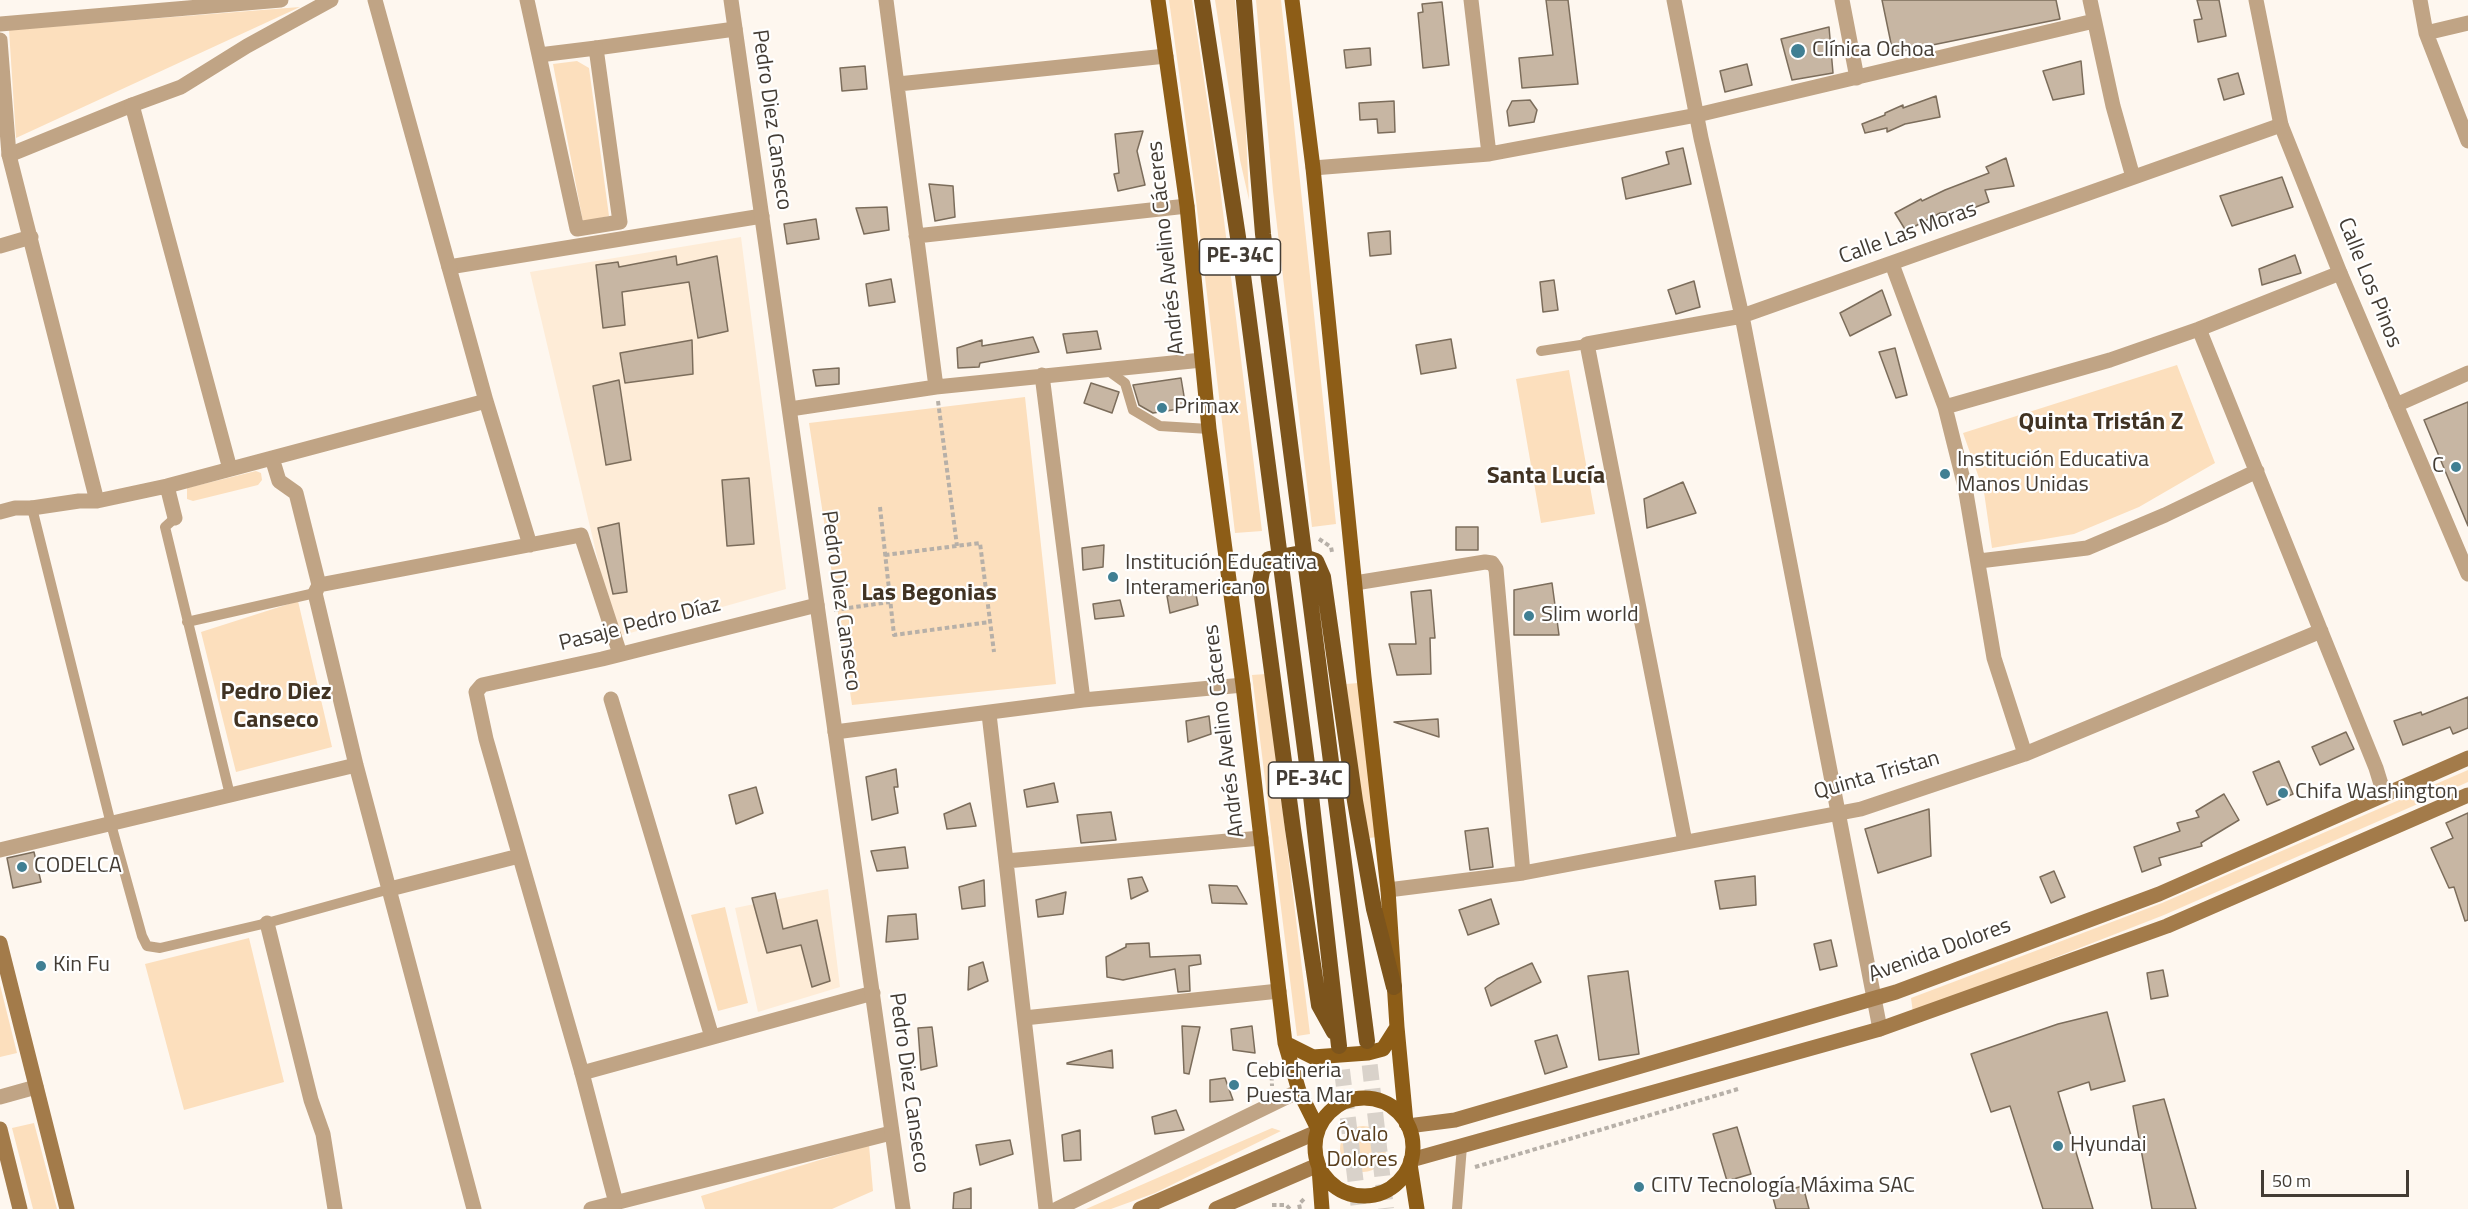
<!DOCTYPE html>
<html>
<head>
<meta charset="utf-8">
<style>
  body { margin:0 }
  #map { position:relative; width:2468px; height:1209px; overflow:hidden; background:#fef7ef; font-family:"Titillium Web",sans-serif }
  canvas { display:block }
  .scale { position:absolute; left:2261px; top:1170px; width:148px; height:27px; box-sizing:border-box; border:3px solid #433c34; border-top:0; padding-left:8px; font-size:18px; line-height:21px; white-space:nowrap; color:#433c34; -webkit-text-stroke:4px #fff; paint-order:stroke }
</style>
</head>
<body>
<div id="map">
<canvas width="2468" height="1209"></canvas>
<div class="scale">50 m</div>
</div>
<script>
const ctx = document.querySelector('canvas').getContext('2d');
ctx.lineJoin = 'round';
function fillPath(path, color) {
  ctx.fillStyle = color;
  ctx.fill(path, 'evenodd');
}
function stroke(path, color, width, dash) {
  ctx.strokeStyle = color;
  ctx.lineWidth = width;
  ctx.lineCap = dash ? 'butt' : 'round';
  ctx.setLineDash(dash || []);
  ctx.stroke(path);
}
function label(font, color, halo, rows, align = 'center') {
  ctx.font = font + ' "Titillium Web",sans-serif';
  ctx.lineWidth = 4.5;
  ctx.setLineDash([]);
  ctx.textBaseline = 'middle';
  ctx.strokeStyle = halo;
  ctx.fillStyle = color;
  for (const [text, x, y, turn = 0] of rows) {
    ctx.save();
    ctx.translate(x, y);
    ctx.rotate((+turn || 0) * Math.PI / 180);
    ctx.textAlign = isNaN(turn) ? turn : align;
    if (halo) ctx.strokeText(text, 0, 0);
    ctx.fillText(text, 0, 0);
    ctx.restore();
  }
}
const built = new Path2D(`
  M741 237 786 589 616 637 530 272Z
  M828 889 840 987 758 1012 735 908Z`);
const green = new Path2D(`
  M1169 0H1192L1219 179 1262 531 1235 533 1194 183Z
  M1215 0H1235L1245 109 1249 200 1240 160Z
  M1256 0H1281L1336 524 1312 527 1273 191Z
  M300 7 16 138 9 30Z
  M577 61 589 68 609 216 583 222 553 64Z
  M2177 365 2215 463 2139 507 2074 534 1992 548 1984 492 1963 433Z
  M1569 370 1595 514 1541 523 1516 379Z
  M1025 397 1056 684 852 705 809 423Z
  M256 471 261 473 262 480 258 485 193 501 187 499V488Z
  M298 601 332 747 236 772 201 632Z
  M1266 674 1310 1034 1297 1036 1252 675Z
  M1358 683 1378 837 1369 838 1358 778 1346 684Z
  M2468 770V782L2164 915 1913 1013 1911 998 2162 903Z
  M725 907 748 1003 718 1011 691 915Z
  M249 938 284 1082 184 1110 145 964Z
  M0 985 17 1053 0 1057Z
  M34 1123 57 1209H33L12 1128Z
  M1340 1149a23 23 0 1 1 46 0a23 23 0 1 1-46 0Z
  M1272 1128 1281 1131 1155 1193 1111 1209H1086Z
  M869 1145 873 1191 832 1209H705L701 1196Z`);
const building = new Path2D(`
  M1546 0H1568L1578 84 1522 88 1519 58 1553 55Z
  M1882 0H2056L2060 19 1893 53Z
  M2197 0H2219L2226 36 2198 42 2194 20 2202 19Z
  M1442 2 1449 65 1423 68 1418 13 1423 12 1422 4Z
  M1829 27 1833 73 1792 80 1781 39Z
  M1370 48 1371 65 1346 68 1344 50Z
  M2081 61 2084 94 2053 100 2043 71Z
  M1747 64 1752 85 1725 92 1720 71Z
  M865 66 867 89 842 91 840 68Z
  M2238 73 2244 94 2224 100 2218 79Z
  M1936 96 1940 117 1905 124 1887 132V128L1865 133 1862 124 1885 115V113L1903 105V108Z
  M1530 100 1537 110 1534 122 1509 126 1507 111 1512 101Z
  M1394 101 1395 132 1378 133 1377 119 1360 120 1359 103Z
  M1143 131 1137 151 1145 185 1118 191 1114 174 1119 173 1115 134Z
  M1683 148 1691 184 1626 199 1622 178 1669 164 1666 152Z
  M2006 158 2014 186 1985 190 1989 202 1968 210 1940 213 1906 231 1895 213 1921 199 1922 201 1945 190 1989 173 1986 167Z
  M2282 177 2293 207 2232 226 2220 196Z
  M929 184 953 186 955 217 935 221Z
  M887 207 889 230 864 234 856 208Z
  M816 219 819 239 787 244 784 224Z
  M1390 231 1391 254 1370 256 1368 233Z
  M2295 255 2301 273 2262 285 2259 269Z
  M676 256 677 265 717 256 728 331 698 338 689 282 622 292 625 325 603 328 596 265 618 262 619 267Z
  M891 279 895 302 869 306 866 284Z
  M1554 280 1558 310 1543 312 1540 282Z
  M1694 281 1700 307 1676 314 1668 290Z
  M1882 290 1891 315 1850 336 1840 313Z
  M1097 331 1101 349 1067 353 1063 334Z
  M1033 337 1039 352 980 363 979 367 958 368 957 348 982 340V346Z
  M1451 339 1456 368 1421 374 1416 345Z
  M692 340 693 374 625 383 620 353Z
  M1895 348 1907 395 1896 398 1879 352Z
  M839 368V384L816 386 813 370Z
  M1181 378 1186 408 1153 413 1139 405 1133 385Z
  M619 380 631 460 606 465 593 386Z
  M1091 383 1119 392 1112 413 1084 403Z
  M2468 402V526L2424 420Z
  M749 478 754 544 727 546 722 480Z
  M1683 482 1696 513 1647 528 1644 499Z
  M619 523 627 592 613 594 598 528Z
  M1456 527H1478V550H1456Z
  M1104 545 1103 567 1083 570 1082 548Z
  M1552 583 1559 635H1514V590Z
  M1195 589 1198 605 1170 613 1167 596Z
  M1431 590 1435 638H1430L1431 674 1397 675 1389 644H1416L1411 592Z
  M1120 600 1124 616 1095 619 1093 604Z
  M2468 697V728L2453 734 2450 727 2403 745 2394 721 2421 712 2422 715Z
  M1209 716 1211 734 1188 742 1186 721Z
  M1438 719 1439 737 1394 722Z
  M2346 732 2354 749 2320 765 2312 747Z
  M2279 761 2293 794 2267 805 2253 772Z
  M896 769 898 787H894L898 813 872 820 866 777Z
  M1054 783 1058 802 1027 807 1024 790Z
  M756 787 763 813 736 824 729 795Z
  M2224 794 2239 820 2201 843 2202 846 2159 858 2161 865 2142 872 2134 847 2180 831 2177 823 2199 817 2196 811Z
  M970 803 976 826 947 829 944 814Z
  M1929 809 1931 856 1878 873 1865 829Z
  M1111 812 1116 840 1081 843 1077 815Z
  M2468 813V920L2465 921 2454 887 2449 888 2431 848 2453 838 2446 823Z
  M1488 828 1493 867 1470 870 1465 831Z
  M905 847 908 868 877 871 871 851Z
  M34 852 41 882 13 888 7 858Z
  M2054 871 2065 897 2051 903 2040 877Z
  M1755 876 1756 905 1720 909 1715 881Z
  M1142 877 1148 891 1131 899 1128 879Z
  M984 880 985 906 962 909 959 887Z
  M1209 885 1237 886 1247 904 1212 903Z
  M1066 892 1063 914 1038 917 1036 900Z
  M775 893 783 929 817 920 830 981 812 987 801 945 767 953 752 898Z
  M1491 899 1499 924 1468 935 1459 910Z
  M916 914 918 939 886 942 888 916Z
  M1831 940 1837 966 1820 970 1814 944Z
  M1149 943 1150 957 1200 955 1201 964 1189 966 1190 991 1178 992 1175 969 1123 980 1107 977 1106 957 1126 947V944Z
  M983 962 988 981 968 990 969 967Z
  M1532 963 1541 982 1491 1006 1485 988 1497 979Z
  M2163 970 2168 996 2151 999 2147 973Z
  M1628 971 1639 1054 1599 1060 1588 976Z
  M2107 1012 2125 1081 2091 1090 2089 1082 2058 1092 2093 1209H2043L2010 1106 1991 1112 1971 1054 2058 1024Z
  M1182 1026 1200 1027 1189 1074 1184 1073Z
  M1252 1026 1255 1053 1233 1050 1231 1029Z
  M932 1027 937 1066 921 1070 918 1028Z
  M1557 1035 1567 1067 1545 1074 1535 1041Z
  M1112 1050 1113 1068 1067 1064V1063Z
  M1225 1078 1233 1100 1210 1102V1080Z
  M2164 1099 2196 1209H2152L2133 1106Z
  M1176 1110 1184 1130 1155 1134 1152 1117Z
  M1737 1127 1751 1174 1727 1181 1713 1134Z
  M1080 1130 1081 1160 1064 1161 1062 1135Z
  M1010 1140 1013 1154 980 1165 976 1145Z
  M1803 1186 1809 1209H1776L1772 1194Z
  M971 1188V1209H953L954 1193Z`);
const trunkTunnel = new Path2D(`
  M1367 1041 1386 1209
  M1339 1046 1359 1209`);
const path = new Path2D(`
  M938 401 957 546
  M880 507 894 635 990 622
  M1319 539 1331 547 1332 552
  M885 555 980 543 994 652
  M834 610 890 602
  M1271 1061 1272 1086
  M1475 1167 1738 1089
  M1272 1205H1286L1290 1209
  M1300 1209 1299 1204 1304 1199`);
const service = new Path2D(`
  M1541 351 1587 344
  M1107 370 1125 383 1133 410 1160 426 1209 429
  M32 508 111 824 142 936 147 946 160 948 267 923 390 889
  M175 518 165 527 230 795
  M187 622 315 593
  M1457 1209 1462 1146`);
const pedestrian = new Path2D(`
  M596 48 735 29
  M9 155 132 105
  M449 267 762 216
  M0 512 15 508H32
  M611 699 712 1037
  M582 1073 873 993`);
const minor = new Path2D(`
  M375 0 486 401 530 545
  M527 0 577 229 620 222 596 48 539 55
  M886 0 936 387
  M1471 0 1489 154
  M1674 0 1701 138 1742 316 1880 1029
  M1842 0 1857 78
  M2090 0 2113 106 2133 177
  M2420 0 2426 33 2468 141
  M0 24 281 0
  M2426 33 2468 23
  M0 40 9 155 97 501
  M898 84 1166 56
  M1313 168 1489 154 1697 115 2094 21
  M916 236 1187 206
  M0 246 31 237
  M1892 264 1945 407 1965 487 1994 658 2025 754
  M2199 329 2376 768 2384 794
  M1042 375 1083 700
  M2396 405 2468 373
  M1945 407 2110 360 2199 329 2340 273
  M790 409 936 387 1202 360
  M272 458 279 481 296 493 319 585 315 593 356 765 474 1209
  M230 469 132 105 181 87 247 46 331 0
  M167 486 175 518
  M32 508 79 501H97L167 486 486 401
  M1979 561 2087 548 2165 515 2257 471
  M1355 583 1485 562 1492 563 1496 569 1523 873
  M319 585 581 535 620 654
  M989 714 1046 1209
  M835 732 1083 700 1243 685
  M1685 842 1587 344 1742 316 2281 125
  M0 850 356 765
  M1006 861 1261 838
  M390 889 519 856
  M1388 890 1523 873 1861 809 2025 754 2321 631
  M267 923 311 1100 323 1134 335 1209
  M1024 1018 1279 991
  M0 1097 36 1087
  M616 1203 582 1073 486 739 476 692 482 685 602 659 817 605
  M591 1209 891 1133
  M1057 1209 1299 1091`);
const tertiary = new Path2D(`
  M731 0 903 1209
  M2256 0 2281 125 2340 273 2468 574`);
const secondary = new Path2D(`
  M0 943 67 1209
  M1408 1126 1455 1120 1896 992 2159 894 2468 758
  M0 1129 20 1209
  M1411 1160 1880 1029 2167 926 2468 795
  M1140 1209 1317 1132
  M1216 1209 1318 1165`);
const primary = new Path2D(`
  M1158 0 1187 206 1209 429 1243 685 1285 1043 1299 1091 1318 1129
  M1292 0 1313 168 1364 677 1388 890 1397 1027 1406 1123
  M1285 1043 1313 1057 1368 1053 1383 1049 1397 1027
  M1315 1147a49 49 0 1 1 98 0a49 49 0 1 1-98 0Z
  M1410 1164 1417 1209
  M1319 1168 1322 1209`);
const trunk = new Path2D(`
  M1202 0 1238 237 1310 787 1339 1046
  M1244 0 1263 234 1367 1041
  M1334 1032 1319 1005 1293 829 1260 582 1262 571 1269 559 1296 554 1316 561 1323 577 1355 801 1374 909 1394 987`);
const markers = [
  [1798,51,8,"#407f93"],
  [1162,408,6,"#407f93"],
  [2456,467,6,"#407f93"],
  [1945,474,6,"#407f93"],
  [1113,577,6,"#407f93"],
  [1529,616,6,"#407f93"],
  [2283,793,6,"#407f93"],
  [22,867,6,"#407f93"],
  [41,966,6,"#407f93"],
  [1234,1085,6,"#407f93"],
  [2058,1146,6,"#407f93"],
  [1639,1187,6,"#407f93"]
];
const shields = [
  [1240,257,81],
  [1309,780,81]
];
const shieldNames = [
  ["PE-34C",1240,257],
  ["PE-34C",1309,780]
];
const poiNames = [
  ["Clínica Ochoa",1812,51],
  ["Primax",1174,408],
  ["Institución Educativa",1957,461],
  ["Manos Unidas",1957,486],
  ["C",2444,467,"right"],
  ["Institución Educativa",1125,564],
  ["Interamericano",1125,589],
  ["Slim world",1541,616],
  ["Chifa Washington",2295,793],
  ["CODELCA",34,867],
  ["Kin Fu",53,966],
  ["Cebicheria",1246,1072],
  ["Puesta Mar",1246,1097],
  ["Hyundai",2070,1146],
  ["CITV Tecnología Máxima SAC",1651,1187]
];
const streetNames = [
  ["Pedro Diez Canseco",771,120,82],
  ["Calle Las Moras",1908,234,-20],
  ["Andrés Avelino Cáceres",1167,248,-96],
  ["Calle Los Pinos",2369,283,68],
  ["Pedro Diez Canseco",840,601,82],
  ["Pasaje Pedro Díaz",640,625,-14],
  ["Andrés Avelino Cáceres",1225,731,-97],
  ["Quinta Tristan",1877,776,-16],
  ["Avenida Dolores",1940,951,-20],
  ["Pedro Diez Canseco",908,1083,82]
];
const parkNames = [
  ["Óvalo",1362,1136],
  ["Dolores",1362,1161]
];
const neighbourhoodNames = [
  ["Quinta Tristán Z",2101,423],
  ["Santa Lucía",1546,477],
  ["Las Begonias",929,594],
  ["Pedro Diez",276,693],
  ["Canseco",276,721]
];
fillPath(built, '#feecd7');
fillPath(green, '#fcdfbd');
fillPath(building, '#c7b6a3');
stroke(building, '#7c6d5b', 1.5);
stroke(trunkTunnel, '#d9d2ca', 16, [16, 8]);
stroke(path, '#b7b0a8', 4, [4.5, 3]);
stroke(service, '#c0a485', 10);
stroke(pedestrian, '#c0a485', 15);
stroke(minor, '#c0a485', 15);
stroke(tertiary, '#c0a485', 15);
stroke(secondary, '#a37b4a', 15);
stroke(primary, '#8d5d17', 15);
stroke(trunk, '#7c541c', 16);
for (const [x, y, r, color] of markers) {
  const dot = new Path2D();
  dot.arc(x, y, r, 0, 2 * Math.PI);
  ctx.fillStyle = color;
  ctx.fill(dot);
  stroke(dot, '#fff', 2);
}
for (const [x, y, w] of shields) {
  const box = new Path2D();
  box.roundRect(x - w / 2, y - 18, w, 36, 4.5);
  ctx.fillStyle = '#fff';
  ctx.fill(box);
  stroke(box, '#433c34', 1.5);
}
label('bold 21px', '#433c34', null, shieldNames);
label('22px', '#433c34', '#fff', poiNames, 'left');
label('22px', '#433c34', '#fff', streetNames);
label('22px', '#5a3f1e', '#fff', parkNames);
label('bold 24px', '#413323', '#fff', neighbourhoodNames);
</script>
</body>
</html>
